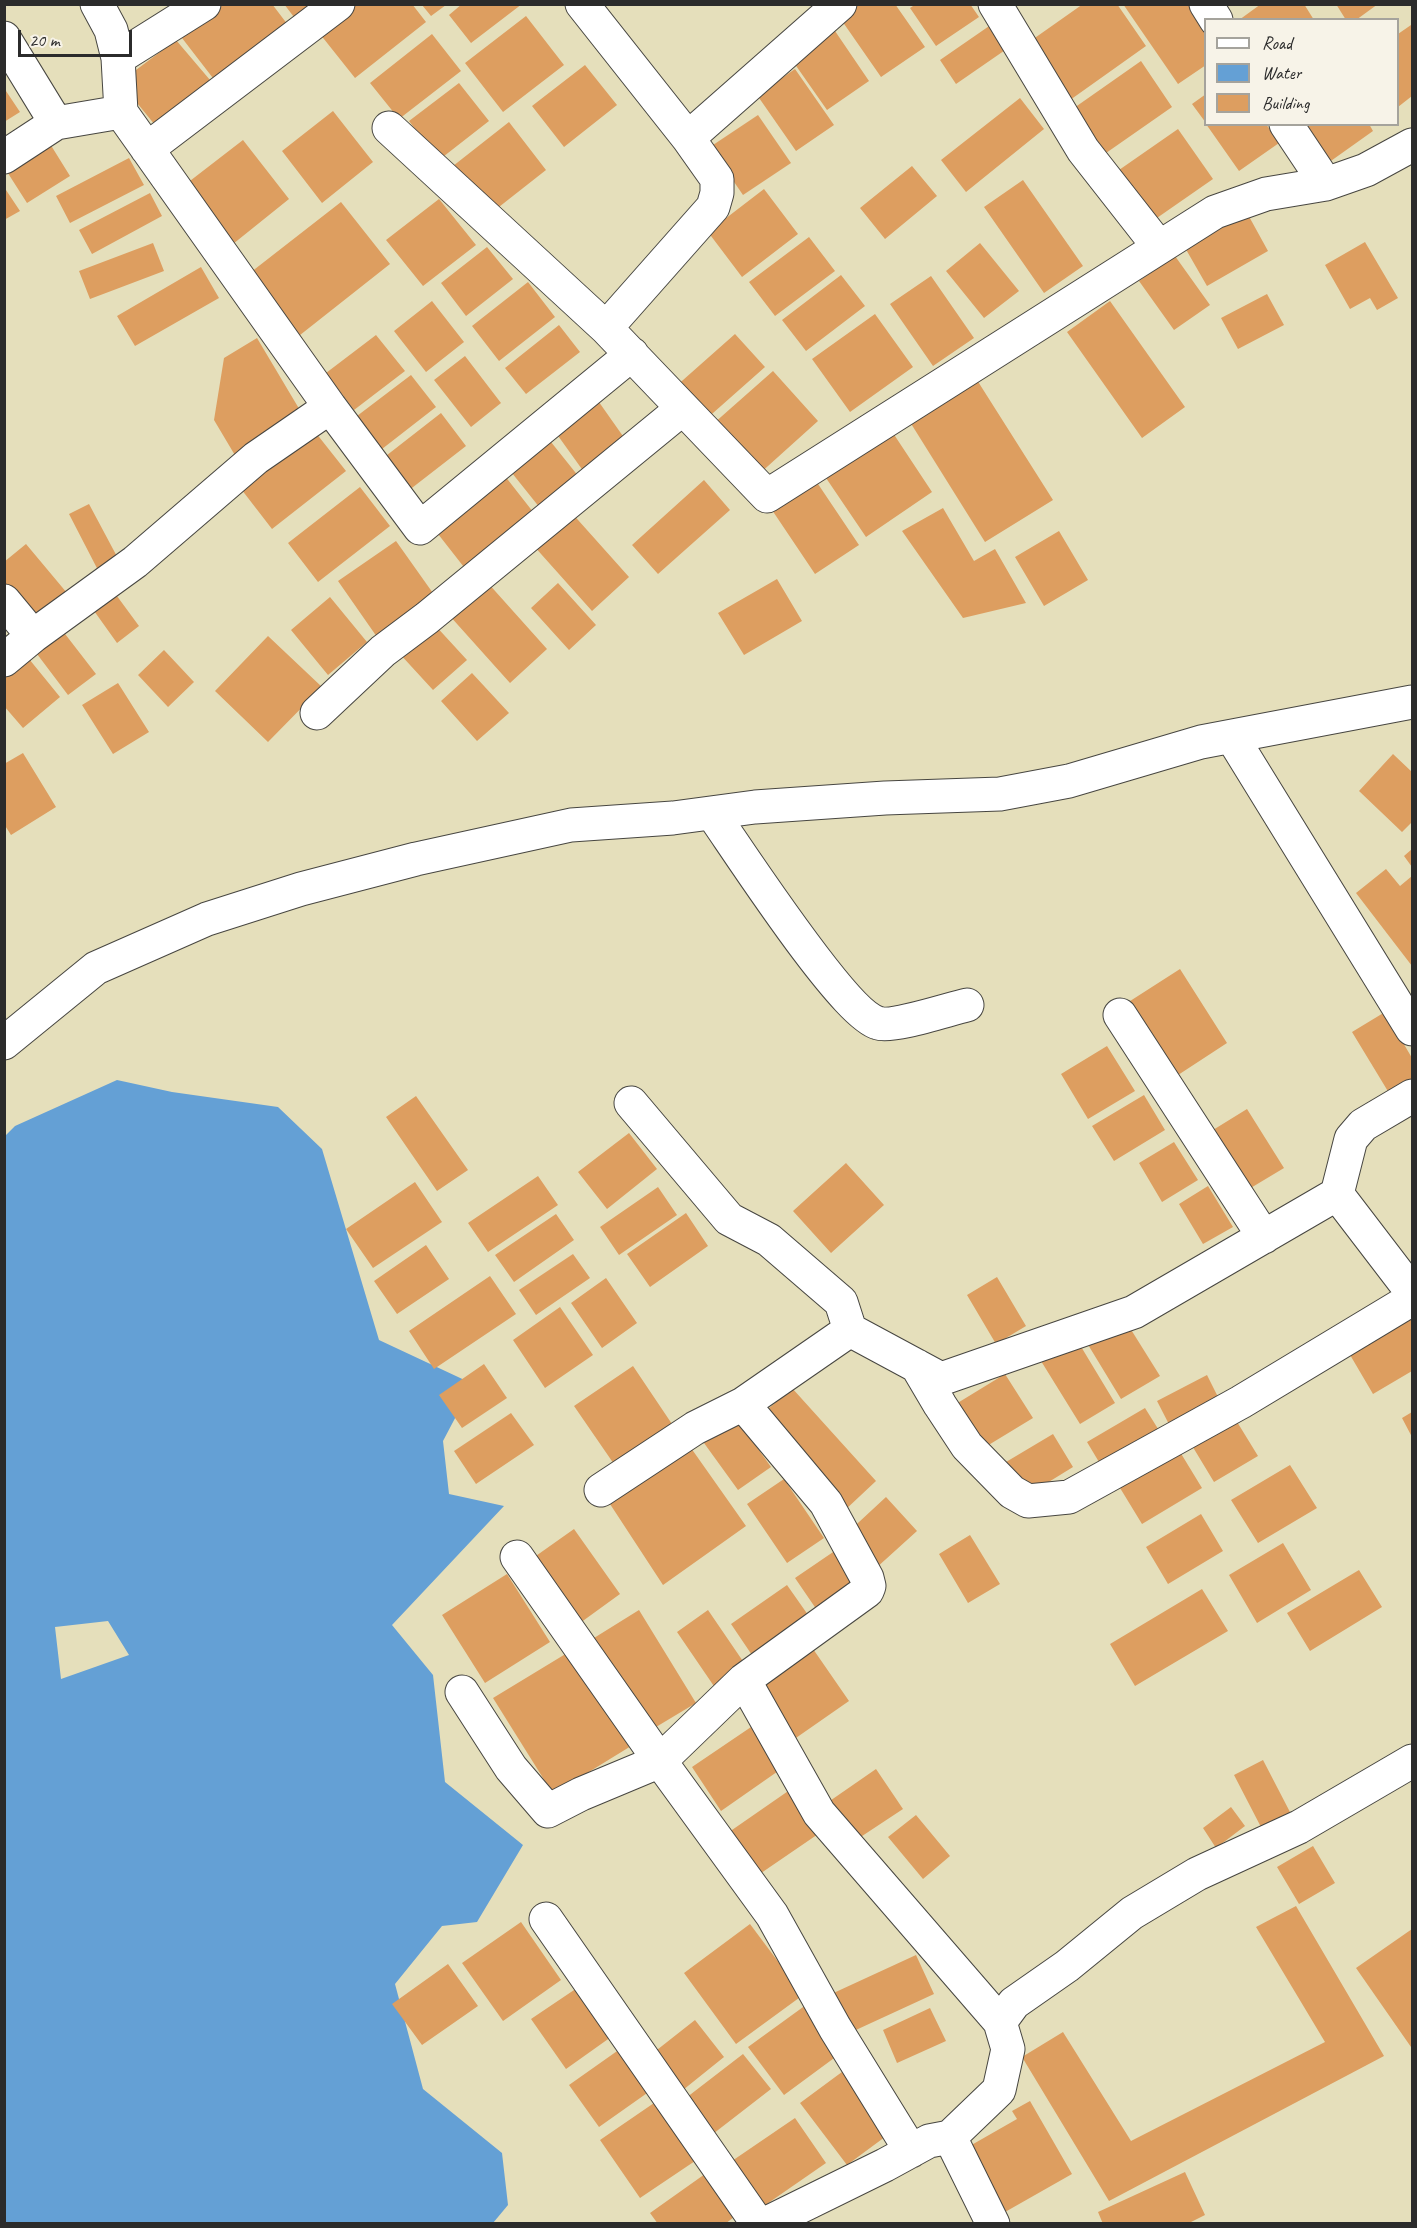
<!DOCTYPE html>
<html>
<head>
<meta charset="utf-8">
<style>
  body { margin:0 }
  #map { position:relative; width:1417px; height:2228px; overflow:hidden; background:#e5dfbb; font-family:Caveat,sans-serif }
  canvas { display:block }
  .frame { position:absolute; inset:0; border:6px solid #2b2b2b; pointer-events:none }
  .legend { position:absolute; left:1204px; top:18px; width:195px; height:108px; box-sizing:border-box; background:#f7f3e8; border:2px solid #a5a39c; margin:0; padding:8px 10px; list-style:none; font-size:18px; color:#2b2b2b }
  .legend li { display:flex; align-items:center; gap:12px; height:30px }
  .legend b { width:30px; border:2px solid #a5a39c }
  .scale { position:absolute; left:18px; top:30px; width:114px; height:27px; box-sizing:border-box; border:3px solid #2b2b2b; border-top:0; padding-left:8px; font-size:18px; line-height:21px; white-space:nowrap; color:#2b2b2b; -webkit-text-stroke:4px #f7f3e8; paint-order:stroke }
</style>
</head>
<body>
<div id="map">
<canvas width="1417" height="2228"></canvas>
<div class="frame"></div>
<ul class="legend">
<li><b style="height:8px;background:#fff"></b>Road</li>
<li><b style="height:16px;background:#64a0d5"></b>Water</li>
<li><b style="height:16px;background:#dd9e60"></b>Building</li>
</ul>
<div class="scale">20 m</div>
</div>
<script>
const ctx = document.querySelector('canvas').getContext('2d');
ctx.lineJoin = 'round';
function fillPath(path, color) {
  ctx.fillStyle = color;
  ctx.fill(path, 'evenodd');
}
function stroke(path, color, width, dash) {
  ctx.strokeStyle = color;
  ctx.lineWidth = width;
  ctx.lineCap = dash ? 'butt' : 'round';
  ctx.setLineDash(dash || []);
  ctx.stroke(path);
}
const water = new Path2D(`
  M117 1080 172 1092 278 1107 322 1149 379 1340 473 1384 443 1441 449 1494 504 1506 392 1625 433 1675 445 1782 523 1845 477 1922 442 1926 395 1984 423 2089 502 2153 508 2205 493 2223H5L4 1137 15 1126ZM108 1621 129 1655 61 1679 55 1627Z`);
const building = new Path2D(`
  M224 4H272L288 25 216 82 182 38Z
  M284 4H318L297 21Z
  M348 4H412L426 22 355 78 316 29Z
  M462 4H522L471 43 449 15Z
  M860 4H895L925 47 881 77 840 18Z
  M916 4H970L979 17 936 46 910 8Z
  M1083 4H1117L1146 46 1063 105 1022 47Z
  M1123 4H1189L1206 28V65L1178 84Z
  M1261 4H1304L1314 20H1239Z
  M1336 4H1378L1356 20H1346Z
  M422 5H446L431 16Z
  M526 16 564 65 503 112 465 63Z
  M995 22 1011 46 956 84 940 60Z
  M1411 25 1412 27V96L1398 107V34Z
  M835 31 869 81 827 110 792 60Z
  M432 34 461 71 399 119 370 83Z
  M176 40 210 80 155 125 120 82Z
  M1141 61 1172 107 1096 160 1064 115Z
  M585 65 617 105 564 147 532 106Z
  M795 69 834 125 796 151 757 95Z
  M459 83 489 121 439 160 409 121Z
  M4 88 20 112 4 122Z
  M1206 94V123L1192 104Z
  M1020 98 1044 129 966 192 941 160Z
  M333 111 373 162 322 203 282 151Z
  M758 115 791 163 743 195 710 147Z
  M509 122 546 170 490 214 453 166Z
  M1206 124H1266L1279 143 1239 171Z
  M1302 124H1369L1373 131 1328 163Z
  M1178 129 1213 179 1154 220 1119 170Z
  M47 139 70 176 27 203 4 167Z
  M243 140 289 199 233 244 186 184Z
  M129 158 144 185 70 223 56 196Z
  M912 166 937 196 885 239 860 208Z
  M1023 180 1083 266 1044 293 984 207Z
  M4 187 20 211 4 220Z
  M764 189 798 234 742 277 708 232Z
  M150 193 162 216 92 254 79 230Z
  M439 199 476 245 423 286 386 240Z
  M341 202 390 264 295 339 246 276Z
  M1246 211 1268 251 1207 286 1184 246Z
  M809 237 835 271 775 316 749 282Z
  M1365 242 1398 298 1377 310 1370 298 1350 309 1325 265Z
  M153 243 164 271 90 299 79 271Z
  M980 243 1019 291 984 318 946 271Z
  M487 247 513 279 466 316 441 283Z
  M1175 256 1210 305 1174 330 1139 281Z
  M201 267 219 298 135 346 117 316Z
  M841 275 865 306 806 351 782 320Z
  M931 276 974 338 933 366 890 304Z
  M528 282 555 317 499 361 472 326Z
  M1267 294 1284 325 1238 349 1221 318Z
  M432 301 464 342 426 372 394 331Z
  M1110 301 1185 407 1142 438 1067 332Z
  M875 314 913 367 850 412 812 359Z
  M559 325 580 352 526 394 505 368Z
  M735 334 765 367 704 421 674 388Z
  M376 335 405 371 354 410 326 373Z
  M257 338 304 417 236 457 214 420 224 358Z
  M465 356 501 403 471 427 434 380Z
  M773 371 818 421 758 475 713 424Z
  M411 375 436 407 382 449 357 416Z
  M977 380 1053 500 985 542 910 422Z
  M594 395 632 449 589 479 551 426Z
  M441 413 466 446 408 491 382 459Z
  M312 428 346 471 272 529 238 485Z
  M891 430 932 492 866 537 824 475Z
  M543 432 583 482 544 513 504 463Z
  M501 471 537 517 467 571 431 525Z
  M814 478 859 545 815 574 770 507Z
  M704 480 730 510 658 574 632 545Z
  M360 487 390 526 318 582 288 543Z
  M89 504 121 564 100 574 69 514Z
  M943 508 974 561 995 549 1026 603 963 618 902 531Z
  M570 511 629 577 592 611 533 545Z
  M1059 531 1088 580 1044 606 1015 557Z
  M396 541 435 596 377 637 338 581Z
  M26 544 67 593 30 624 4 593V562Z
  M777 579 802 621 744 655 718 613Z
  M487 582 547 649 510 683 449 615Z
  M558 583 596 625 569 650 531 608Z
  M114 592 139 626 117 643 92 608Z
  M330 597 367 642 328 675 291 630Z
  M433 623 467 660 433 690 399 653Z
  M62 630 96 674 68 695 34 650Z
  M268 636 322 687 268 742 215 691Z
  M164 650 194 682 168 707 138 675Z
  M25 654 60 697 23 728 4 706V671Z
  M472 673 509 713 477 741 441 701Z
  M118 683 149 732 113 754 82 705Z
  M23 753 56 807 11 835 4 824V764Z
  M1393 754 1412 772V822L1402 832 1359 791Z
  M1412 849V867L1404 856Z
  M1386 869 1400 886 1412 876V966L1356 893Z
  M1180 969 1227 1043 1175 1077 1127 1003Z
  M1385 1012 1412 1058V1079L1389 1093 1352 1032Z
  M1107 1046 1135 1091 1088 1119 1061 1074Z
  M1144 1095 1165 1130 1114 1161 1092 1126Z
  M416 1096 468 1170 437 1191 386 1117Z
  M1247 1109 1284 1168 1249 1189 1213 1130Z
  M629 1133 657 1169 607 1209 578 1172Z
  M1174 1142 1198 1180 1162 1202 1139 1163Z
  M846 1163 884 1205 831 1253 793 1211Z
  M538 1176 558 1205 488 1252 468 1223Z
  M415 1182 442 1222 373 1268 346 1229Z
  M1208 1186 1233 1227 1203 1244 1179 1204Z
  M658 1187 677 1215 619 1255 600 1227Z
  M686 1213 708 1246 650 1287 627 1254Z
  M556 1214 574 1240 514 1282 495 1255Z
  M426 1245 449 1279 397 1314 374 1281Z
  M573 1254 590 1278 536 1315 519 1290Z
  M490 1276 516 1314 434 1369 409 1331Z
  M997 1277 1026 1326 996 1344 967 1295Z
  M606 1278 637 1323 602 1348 571 1303Z
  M560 1307 593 1355 545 1388 513 1340Z
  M1412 1309V1371L1373 1394 1346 1348Z
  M1125 1320 1160 1376 1121 1399 1087 1343Z
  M1077 1340 1115 1403 1080 1424 1041 1361Z
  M484 1364 507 1398 462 1428 439 1395Z
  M633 1366 674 1427 616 1467 574 1406Z
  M1005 1374 1033 1418 977 1452 951 1407Z
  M1207 1375 1223 1407 1173 1432 1157 1401Z
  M792 1388 876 1481 844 1511 759 1417Z
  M1145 1408 1160 1432 1102 1467 1087 1442Z
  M1231 1412 1258 1456 1214 1482 1188 1439Z
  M1412 1412V1437L1402 1418Z
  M511 1413 534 1445 476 1484 454 1451Z
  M737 1419 771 1467 738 1490 704 1443Z
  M1053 1434 1073 1467 1026 1496 1006 1462Z
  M1177 1447 1202 1488 1142 1524 1117 1483Z
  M691 1448 746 1526 663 1585 610 1504Z
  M1290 1465 1317 1508 1258 1543 1231 1500Z
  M784 1479 824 1538 787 1563 747 1504Z
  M886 1497 917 1531 875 1569 845 1535Z
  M1201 1514 1223 1551 1168 1584 1146 1547Z
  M574 1529 620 1594 580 1623 533 1558Z
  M970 1535 1000 1584 968 1603 939 1554Z
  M1283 1543 1311 1590 1257 1623 1229 1575Z
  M839 1548 865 1586 821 1616 795 1578Z
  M1359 1570 1382 1607 1310 1651 1287 1613Z
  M507 1574 550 1642 485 1683 442 1615Z
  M787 1585 813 1622 756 1661 731 1624Z
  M1202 1589 1228 1631 1135 1686 1110 1644Z
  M639 1610 696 1703 651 1730 594 1638Z
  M708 1610 751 1673 720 1695 677 1632Z
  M811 1646 849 1701 793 1740 755 1684Z
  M577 1647 636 1743 553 1794 493 1698Z
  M754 1725 784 1767 721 1811 692 1767Z
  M1263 1760 1291 1814 1262 1829 1234 1775Z
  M876 1769 903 1809 850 1844 824 1805Z
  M794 1787 824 1830 748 1882 719 1839Z
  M1231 1807 1245 1826 1216 1848 1203 1828Z
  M916 1815 950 1856 923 1879 888 1837Z
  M1313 1846 1335 1883 1299 1904 1277 1867Z
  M1296 1906 1384 2056 1109 2201 1022 2057 1063 2032 1131 2141 1325 2042 1256 1927Z
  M521 1922 561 1980 503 2021 462 1963Z
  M750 1924 803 1995 736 2044 684 1973Z
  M1412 1929V2046L1411 2047 1356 1968Z
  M916 1955 934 1994 845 2035 827 1996Z
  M448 1964 478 2006 422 2045 392 2004Z
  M577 1988 611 2037 566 2069 531 2019Z
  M810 2002 845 2050 784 2095 748 2047Z
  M930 2008 946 2041 897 2063 883 2030Z
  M695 2020 724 2057 678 2094 648 2057Z
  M620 2049 650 2091 599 2127 569 2085Z
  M743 2054 771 2089 709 2137 682 2101Z
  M846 2069 893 2131 847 2165 800 2103Z
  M1030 2101 1072 2174 998 2216 961 2151 1017 2119 1012 2111Z
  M654 2103 695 2161 640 2198 600 2140Z
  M795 2118 826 2163 761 2208 729 2163Z
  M1185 2172 1205 2215 1187 2224H1103L1098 2212Z
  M705 2174 734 2217 725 2224H658L650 2213Z`);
const street = new Path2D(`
  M97 4 111 30 118 58 121 112
  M582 4 688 138 717 179V193L713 207 606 328
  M995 4 1083 150 1159 247
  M1206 4 1216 20
  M4 38 56 123
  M118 58 204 4
  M1286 124 1326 184
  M389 128 606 328 767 496 1215 212 1266 194 1326 184 1366 170 1412 145
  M688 138 840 4
  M147 149 338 4
  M4 157 56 123 121 112 330 407 420 528 632 354
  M4 601 33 636
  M4 660 33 636 135 562 256 458 330 407
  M317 713 383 651 427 618 682 409
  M1232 737 1412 1029
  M712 813C738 850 843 1013 878 1023 893 1028 949 1009 967 1005
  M1120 1015 1264 1237
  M4 1043 96 968 207 919 301 889 416 859 571 825 673 818 755 807 885 798 1000 794 1069 781 1201 742 1412 702
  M631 1103 729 1219 769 1240 841 1302 850 1330 941 1379 1134 1312 1337 1194 1412 1292
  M1337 1194 1351 1139 1363 1125 1412 1096
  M917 1366 940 1405 967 1446 1012 1492 1028 1501 1069 1497 1241 1402 1412 1299
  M601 1490 695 1428 743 1404 850 1330
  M517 1557 660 1761 772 1915 835 2028 911 2151
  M744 1680 819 1813 1000 2022
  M462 1692 511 1768 548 1811 581 1794 660 1761 744 1680 867 1591 869 1586 867 1578 826 1503 743 1404
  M546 1919 758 2224
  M950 2137 993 2224
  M765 2224 885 2165 929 2141 950 2137 999 2090 1008 2049 1000 2022 1014 2003 1067 1966 1132 1913 1197 1874 1299 1827 1412 1761`);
fillPath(water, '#64a0d5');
fillPath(building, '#dd9e60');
stroke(street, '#474641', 35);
stroke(street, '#fff', 33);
</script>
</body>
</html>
